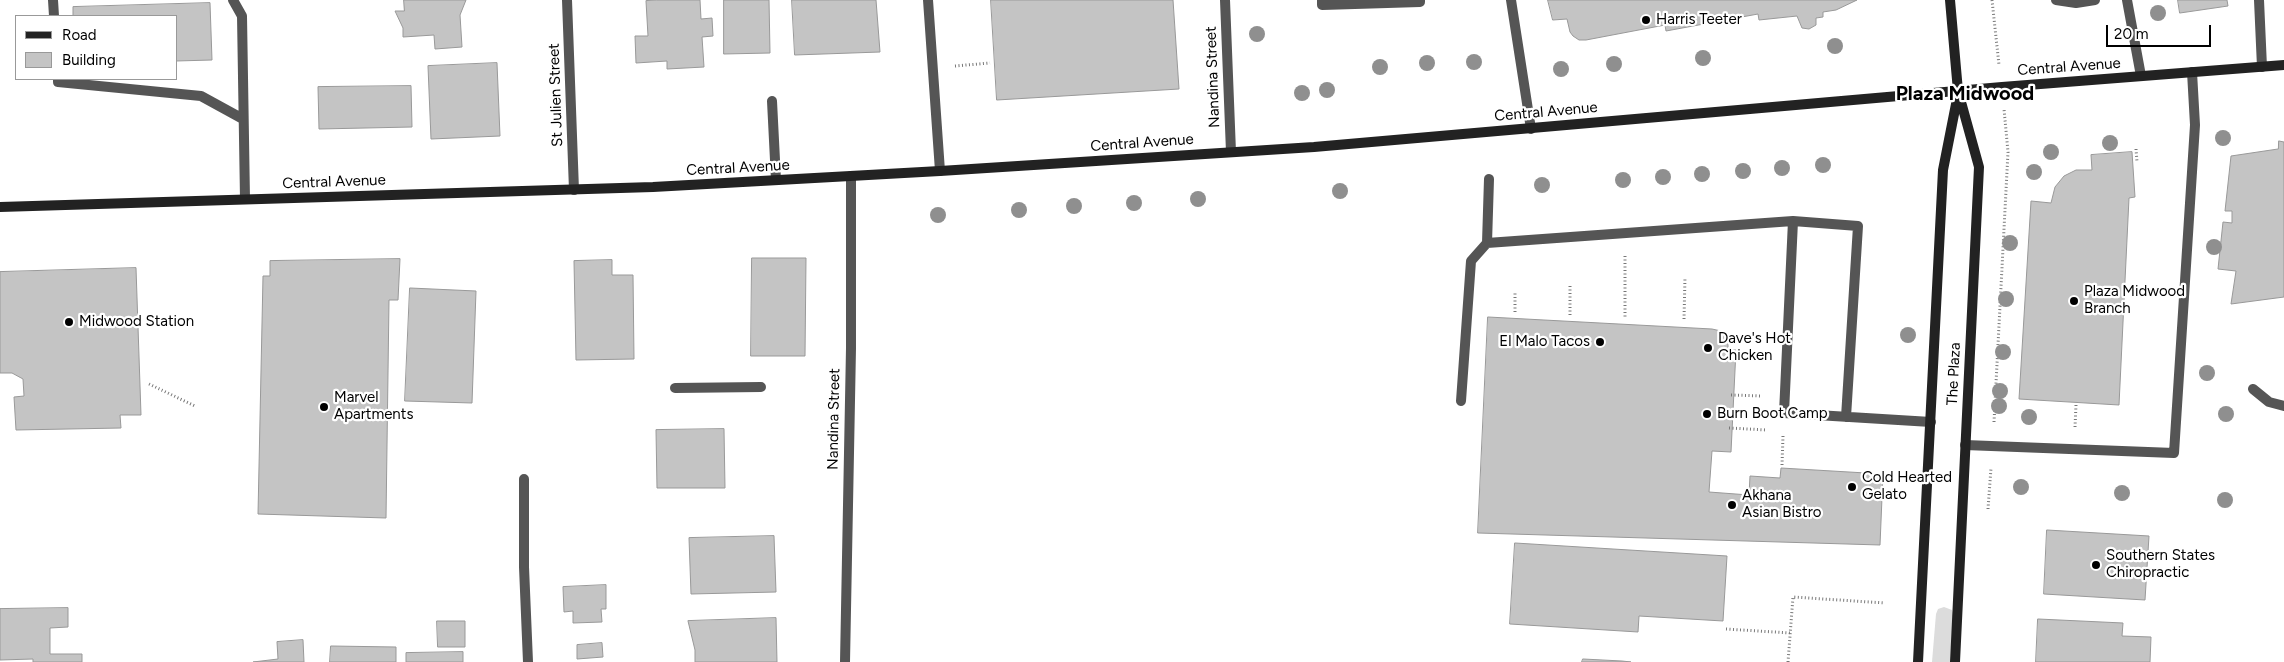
<!DOCTYPE html>
<html>
<head>
<meta charset="utf-8">
<style>
  body { margin:0 }
  #map { position:relative; width:2284px; height:662px; overflow:hidden; background:#fff; font-family:Figtree,sans-serif }
  canvas { display:block }
  .legend { position:absolute; left:15px; top:15px; width:162px; height:65px; box-sizing:border-box; background:#fff; border:1px solid #999; margin:0; padding:6px 9px; list-style:none; font-size:15px; color:#000 }
  .legend li { display:flex; align-items:center; gap:10px; height:25px }
  .legend b { width:25px; border:1px solid #999 }
  .scale { position:absolute; left:2106px; top:25px; width:105px; height:22px; box-sizing:border-box; border:2px solid #000; border-top:0; padding-left:6px; font-size:15px; line-height:18px; white-space:nowrap; color:#000; -webkit-text-stroke:4px #fff; paint-order:stroke }
</style>
</head>
<body>
<div id="map">
<canvas width="2284" height="662"></canvas>
<ul class="legend">
<li><b style="height:6px;background:#222"></b>Road</li>
<li><b style="height:14px;background:#c4c4c4"></b>Building</li>
</ul>
<div class="scale">20 m</div>
</div>
<script>
const ctx = document.querySelector('canvas').getContext('2d');
ctx.lineJoin = 'round';
function fillPath(path, color) {
  ctx.fillStyle = color;
  ctx.fill(path, 'evenodd');
}
function stroke(path, color, width, dash) {
  ctx.strokeStyle = color;
  ctx.lineWidth = width;
  ctx.lineCap = dash ? 'butt' : 'round';
  ctx.setLineDash(dash || []);
  ctx.stroke(path);
}
function label(font, color, halo, rows, align = 'center') {
  ctx.font = font + ' Figtree,sans-serif';
  ctx.lineWidth = 4.5;
  ctx.setLineDash([]);
  ctx.textBaseline = 'middle';
  ctx.strokeStyle = halo;
  ctx.fillStyle = color;
  for (const [text, x, y, turn = 0] of rows) {
    ctx.save();
    ctx.translate(x, y);
    ctx.rotate((+turn || 0) * Math.PI / 180);
    ctx.textAlign = isNaN(turn) ? turn : align;
    if (halo) ctx.strokeText(text, 0, 0);
    ctx.fillText(text, 0, 0);
    ctx.restore();
  }
}
const green = new Path2D(`
  M1944 607 1952 610 1953 615 1950 662H1932L1936 614 1938 609Z`);
const building = new Path2D(`
  M404 0H466L460 15 462 47 435 49 434 35 403 37V28L395 11H404Z
  M657 0H700L701 19 712 18 713 36 702 37 704 67 667 69V61L636 63 635 36H648L646 1Z
  M724 0H769L770 53 724 54Z
  M792 0H876L880 52 795 55Z
  M991 0H1173L1179 89 997 100Z
  M1548 0H1857L1836 10 1823 12V17L1816 18V25L1809 29 1802 28 1797 16 1759 20 1758 14 1666 31 1665 25 1586 40H1579L1573 36 1570 32 1567 19 1553 20Z
  M2178 0H2227L2228 6 2180 13Z
  M210 3 212 60 176 61V16H73V7Z
  M497 63 500 136 431 139 428 66Z
  M411 86 412 127 319 129 318 87Z
  M2279 141 2284 142V297L2231 304 2236 271 2218 269 2223 222 2232 223V211H2225L2231 156 2278 149Z
  M2132 152 2135 197 2129 198 2119 405 2019 399 2031 201 2051 203 2055 187 2064 176 2076 170H2092L2091 155Z
  M752 258H806L805 356H751Z
  M400 259 398 300H389L386 518 258 514 263 276H270V261Z
  M612 260V275H633L634 359 576 360 574 261Z
  M136 268 141 415H120L121 428 16 430 14 397 24 396 23 379 12 373H0V272Z
  M410 288 476 291 472 403 405 401Z
  M1488 317 1712 329 1721 331 1725 335 1728 342V350H1736L1731 452 1712 451 1709 492 1749 495 1750 476 1780 478 1781 468 1883 474 1880 545 1478 533Z
  M724 429 725 488H657L656 430Z
  M2047 530 2149 536 2145 600 2044 594Z
  M774 536 776 592 691 594 689 538Z
  M1515 543 1727 556 1723 621 1639 616 1638 632 1510 624Z
  M606 585V609H601L602 622 573 623V611L564 612 563 587Z
  M68 608V627L50 628V654H82V662H33V659L0 660V609Z
  M776 618 777 662H695V650L688 621Z
  M2038 619 2123 623 2122 636 2151 637 2150 662H2036Z
  M437 621H465V647H438Z
  M303 640 304 662H253L278 659 277 642Z
  M602 643 603 657 577 659V645Z
  M331 646 396 647V662H330Z
  M463 652V662H406V653Z
  M1583 659 1622 661 1631 662H1582Z`);
const path = new Path2D(`
  M1992 0 1999 65
  M955 66 990 63
  M2136 149 2137 162
  M1625 256V318
  M1515 312V291
  M1570 315V286
  M1684 319 1685 277
  M149 384 195 406
  M1731 395 1762 396
  M1994 422 2008 152 2004 109
  M2075 427 2076 405
  M1729 428 1767 430
  M1782 465 1783 436
  M1988 509 1991 468
  M1726 629 1790 633
  M1788 662 1793 597 1885 603`);
const lane = new Path2D(`
  M53 0 54 16
  M233 0 242 16 245 199
  M928 0 940 171
  M1322 0V5L1420 2V0
  M1511 0 1531 129
  M2056 0 2076 3 2095 0
  M2127 0 2141 76
  M2259 0 2262 67
  M58 79V82L201 96 243 119
  M772 101 776 180
  M1489 179 1487 243 1793 221 1784 413 1931 422
  M1793 221 1858 226 1846 417
  M675 388 761 387
  M2253 389 2269 402 2284 406
  M1461 401 1471 261 1487 243
  M1965 445 2174 453 2195 125 2192 72
  M524 479V567L528 662`);
const street = new Path2D(`
  M567 0 574 190
  M1225 0 1231 152
  M845 662 851 348V176`);
const secondary = new Path2D(`
  M1950 0 1958 91 1979 167 1955 662
  M0 207 653 187 940 171 1314 147 2002 87 2284 65
  M1918 662 1943 170 1958 94`);
const trees = [
  [2158,13],
  [1257,34],
  [1835,46],
  [1703,58],
  [1474,62],
  [1427,63],
  [1614,64],
  [1380,67],
  [1561,69],
  [1327,90],
  [1302,93],
  [2223,138],
  [2110,143],
  [2051,152],
  [1823,165],
  [1782,168],
  [1743,171],
  [2034,172],
  [1702,174],
  [1663,177],
  [1623,180],
  [1542,185],
  [1340,191],
  [1198,199],
  [1134,203],
  [1074,206],
  [1019,210],
  [938,215],
  [2010,243],
  [2214,247],
  [2006,299],
  [1908,335],
  [2003,352],
  [2207,373],
  [2000,391],
  [1999,406],
  [2226,414],
  [2029,417],
  [2021,487],
  [2122,493],
  [2225,500]
];
const markers = [
  [1646,20,5,"#000"],
  [2074,301,5,"#000"],
  [69,322,5,"#000"],
  [1600,342,5,"#000"],
  [1708,348,5,"#000"],
  [324,407,5,"#000"],
  [1707,414,5,"#000"],
  [1852,487,5,"#000"],
  [1732,505,5,"#000"],
  [2096,565,5,"#000"]
];
const poiNames = [
  ["Harris Teeter",1656,20],
  ["Plaza Midwood",2084,292],
  ["Branch",2084,309],
  ["Midwood Station",79,322],
  ["Dave's Hot",1718,339],
  ["Chicken",1718,356],
  ["El Malo Tacos",1590,342,"right"],
  ["Marvel",334,398],
  ["Apartments",334,415],
  ["Burn Boot Camp",1717,414],
  ["Cold Hearted",1862,478],
  ["Gelato",1862,495],
  ["Akhana",1742,496],
  ["Asian Bistro",1742,513],
  ["Southern States",2106,556],
  ["Chiropractic",2106,573]
];
const streetNames = [
  ["Central Avenue",2069,67,-4],
  ["Nandina Street",1213,77,-92],
  ["St Julien Street",556,95,-92],
  ["Central Avenue",1546,112,-5],
  ["Central Avenue",1142,143,-4],
  ["Central Avenue",738,168,-3],
  ["Central Avenue",334,182,-2],
  ["The Plaza",1954,374,-87],
  ["Nandina Street",834,419,-89]
];
const districtNames = [
  ["Plaza Midwood",1965,94]
];
fillPath(green, '#dcdcdc');
fillPath(building, '#c4c4c4');
stroke(building, '#999', 1);
stroke(path, '#777', 3, [1, 2.5]);
stroke(lane, '#555', 10);
stroke(street, '#555', 10);
stroke(secondary, '#222', 10);
ctx.fillStyle = '#8f8f8f';
for (const [x, y] of trees) {
  ctx.beginPath();
  ctx.arc(x, y, 8, 0, 2 * Math.PI);
  ctx.fill();
}
for (const [x, y, r, color] of markers) {
  const dot = new Path2D();
  dot.arc(x, y, r, 0, 2 * Math.PI);
  ctx.fillStyle = color;
  ctx.fill(dot);
  stroke(dot, '#fff', 2);
}
label('15px', '#000', '#fff', poiNames, 'left');
label('15px', '#000', '#fff', streetNames);
label('bold 20px', '#000', '#fff', districtNames);
</script>
</body>
</html>
